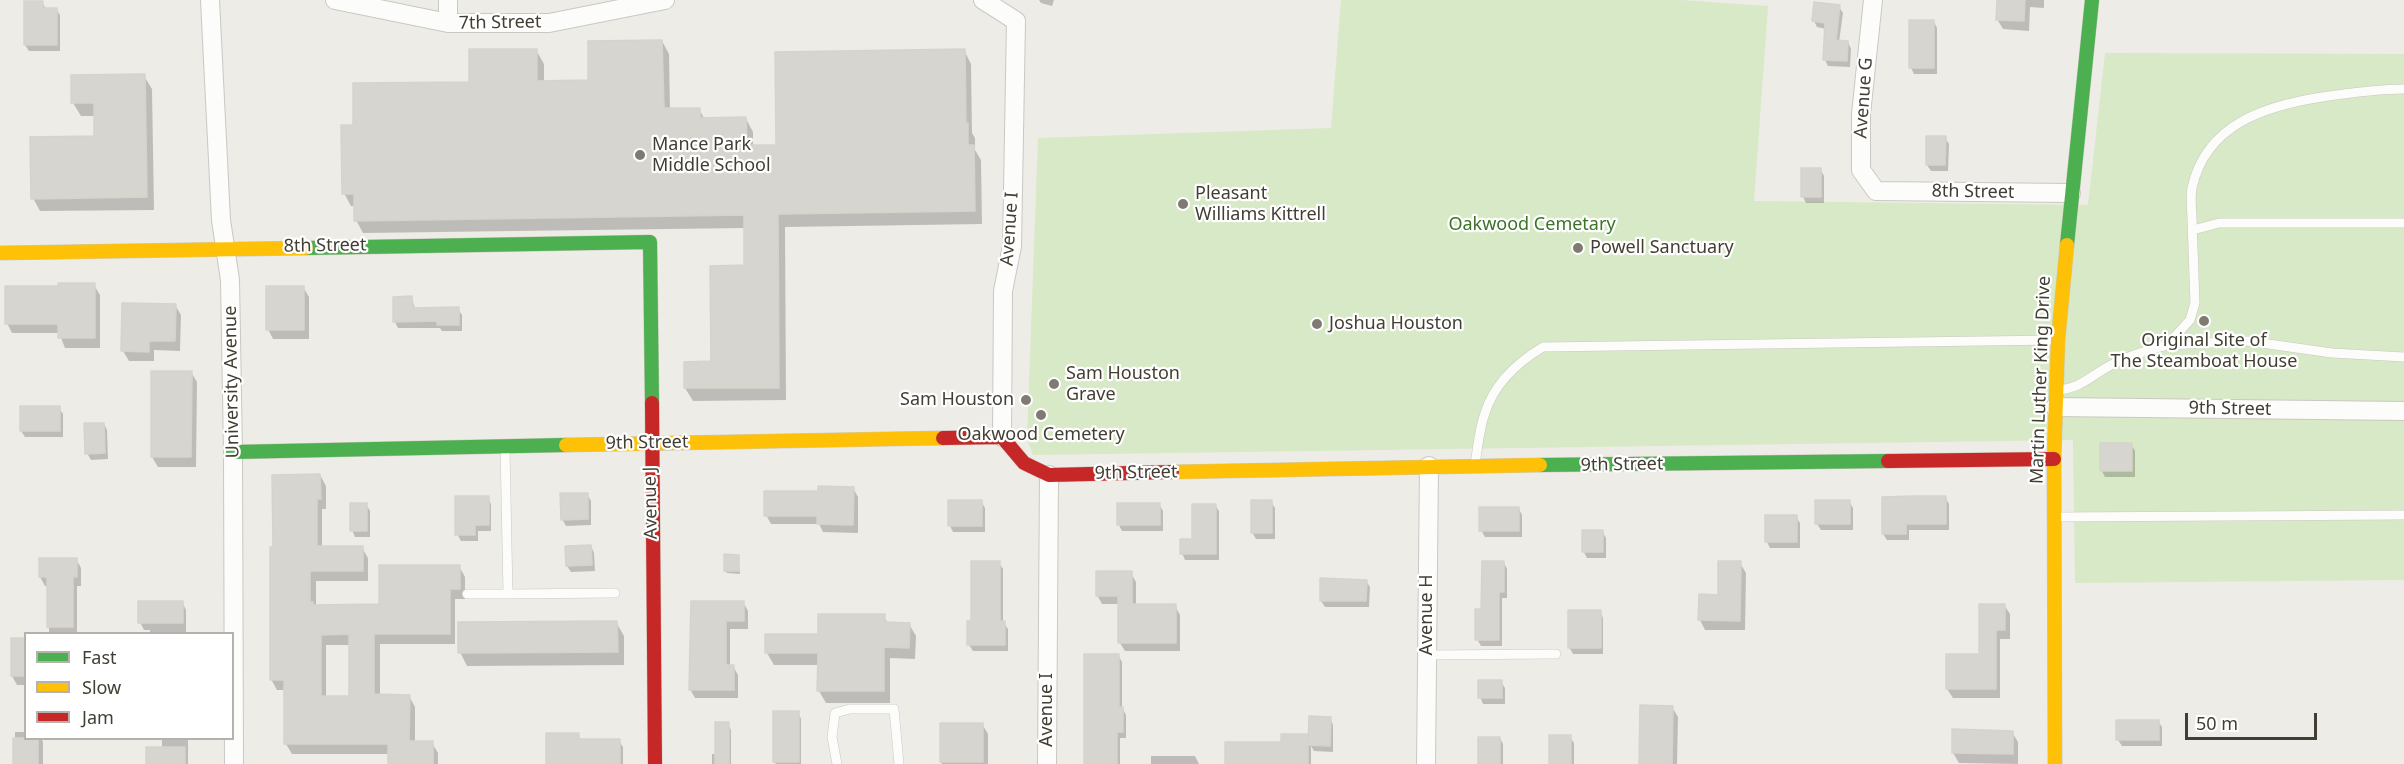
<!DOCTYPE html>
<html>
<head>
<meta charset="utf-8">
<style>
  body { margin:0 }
  #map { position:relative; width:2404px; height:764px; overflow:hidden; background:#eeece6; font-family:"Noto Sans",sans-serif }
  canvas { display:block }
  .legend { position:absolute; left:24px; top:632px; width:210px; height:108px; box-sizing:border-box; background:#fff; border:2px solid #b4b2ad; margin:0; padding:8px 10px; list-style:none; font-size:18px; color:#433e33 }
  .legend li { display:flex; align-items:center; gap:12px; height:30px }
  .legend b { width:30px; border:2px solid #b4b2ad }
  .scale { position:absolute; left:2185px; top:713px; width:132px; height:27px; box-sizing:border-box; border:3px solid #433e33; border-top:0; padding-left:8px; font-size:18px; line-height:21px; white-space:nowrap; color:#433e33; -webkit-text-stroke:4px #fff; paint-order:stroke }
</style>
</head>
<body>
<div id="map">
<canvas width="2404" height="764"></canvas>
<ul class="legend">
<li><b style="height:8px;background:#4caf50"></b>Fast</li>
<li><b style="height:8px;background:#ffc107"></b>Slow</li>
<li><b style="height:8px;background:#c62828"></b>Jam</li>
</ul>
<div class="scale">50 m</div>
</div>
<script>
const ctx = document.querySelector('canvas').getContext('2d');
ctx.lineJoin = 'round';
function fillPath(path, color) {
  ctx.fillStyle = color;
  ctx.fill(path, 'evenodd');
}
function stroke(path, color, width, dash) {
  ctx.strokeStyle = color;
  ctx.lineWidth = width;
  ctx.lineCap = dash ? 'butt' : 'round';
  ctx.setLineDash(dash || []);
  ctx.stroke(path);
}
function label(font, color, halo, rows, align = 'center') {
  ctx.font = font + ' "Noto Sans",sans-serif';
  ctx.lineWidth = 4.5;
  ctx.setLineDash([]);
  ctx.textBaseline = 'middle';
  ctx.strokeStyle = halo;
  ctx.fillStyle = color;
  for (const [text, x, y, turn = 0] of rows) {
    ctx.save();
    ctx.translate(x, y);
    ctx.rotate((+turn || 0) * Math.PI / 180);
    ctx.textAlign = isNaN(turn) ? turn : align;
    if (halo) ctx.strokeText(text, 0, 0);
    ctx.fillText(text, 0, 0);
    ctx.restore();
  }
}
const green = new Path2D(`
  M1341 0H1681L1768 6 1754 201 2088 205 2105 53 2404 54V580L2075 583 2073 440 1033 455 1027 439 1038 138 1331 128Z`);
const shadow = new Path2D(`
  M1039 0H1054L1052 6 1041 3Z
  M1998 0H2044V8L2030 7 2029 31 2003 29 1997 19Z
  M42 2 46 9H56L60 15V51H29L25 45Z
  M1839 7 1843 13 1839 42H1848L1851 49 1850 67 1828 66 1825 60 1826 29 1817 27 1814 21Z
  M1934 22 1937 28V74H1914L1911 68Z
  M662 41 669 54 670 110 699 109 705 120 746 119 753 132V147H778L964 50 971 64 972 133 975 138V150L981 160 982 224 785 227 786 400 693 401 685 388 712 363 746 267 745 228 363 233 356 220V206H351L344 193 355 126 470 83 536 50 544 64V82L590 81Z
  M144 76 152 89 154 210 40 211 33 198 96 138 95 116H81L73 103Z
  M1945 138 1949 144 1948 171H1931L1927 165Z
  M1821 170 1824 176V203H1806L1803 197Z
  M94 285 100 295V348H65L59 333H12L7 323 59 288Z
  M303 287 309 297V339H273L268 329Z
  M412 298 415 309H458L462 315V331H442L440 328H398L395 322Z
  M123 305H175L181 315 180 351 154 350V361H129L123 351Z
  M191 372 197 382 196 467H158L152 457Z
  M59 408 63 414V437H25L21 431Z
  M104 424 107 430 108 459 91 460 87 453Z
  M2131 444 2135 451V477H2105L2102 471Z
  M320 475 326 486V509H322V548H362L368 558V581H316V606H380L459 566 465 577V599H455V644H380V695L409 696 415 707V742L432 743 438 753V764H390V754H292L286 744 285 690H277L271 679 275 548ZM326 645H350V698H326Z
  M853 488 858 497V533L823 532 819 524H771L766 515 819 493Z
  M587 494 591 501V525L566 526 562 519Z
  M1945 497 1949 504V530H1909V540H1887L1883 534Z
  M488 498 491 504V531H478V541H461L457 534Z
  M981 501 985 508V532H953L950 526Z
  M1849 501 1853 508V530H1821L1817 524Z
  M1271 502 1275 508V539H1256L1252 532Z
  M366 504 370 511V537H355L352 530Z
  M1159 504 1163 511V531H1122L1119 525Z
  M1215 505 1219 511V560H1185L1182 553 1194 540Z
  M1519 509 1522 515V537H1485L1481 530Z
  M1796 517 1800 523V548H1770L1767 542Z
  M1602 531 1606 538V558H1587L1584 552Z
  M591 546 594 553 595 571 571 572 567 566Z
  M738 556 740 574 727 573 725 571Z
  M40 559H76L81 568V586H77V634H49V586H45L40 577Z
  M999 563 1003 569V622L1008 629V651H973L969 645 972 622Z
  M1504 563 1507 569V598H1502V646H1481L1477 639 1483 611Z
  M1740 563 1746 573 1745 630H1705L1700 620 1719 596Z
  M1131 573 1136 582V606H1175L1180 615V651H1125L1120 643V604H1102L1097 595Z
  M1366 581 1370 587 1369 607H1325L1321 601Z
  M182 602 186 610V634H150V630H144L140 622Z
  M692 602H743L748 611V629H730V666H733L738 675V698H695L690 689Z
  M2004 605 2010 614V639H2000V698H1953L1947 689 1981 655Z
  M1600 611 1603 618V654H1573L1569 647Z
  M884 616 888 624H909L916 636 915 659 890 658V703H826L819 691V665H774L767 653Z
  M616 622 624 636V665L467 666 460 652Z
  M26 639V685H17L12 676Z
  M1118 655 1122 662V708L1126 715V738H1120V764H1086Z
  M1501 682 1505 688V704H1483L1480 697Z
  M1672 707 1678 717 1677 764H1640Z
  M798 712 801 719V764H776L774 762Z
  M1330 718 1333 725V752L1314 751 1311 746V764H1227L1307 736 1310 741Z
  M2158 721 2162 727V746H2122L2118 740Z
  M728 724 731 730V764H712V754H716Z
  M982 724 988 734V764H942L941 762Z
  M15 732H26V738H41L43 742V764H15Z
  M2012 732 2018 742V764L1959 763 1953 753Z
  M578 735 582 741H619L623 747V764H547Z
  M1570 737 1574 743V764H1551Z
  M162 738H188V764H147L162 749Z
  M1500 738 1503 744V764H1480Z
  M1151 756H1195L1199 764H1151Z`);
const building = new Path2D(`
  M1997 0H2025L2024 21 1996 20Z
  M24 1H43V8H57V45H24Z
  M1814 2 1840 5 1836 40 1848 41 1847 61 1823 60 1825 23 1812 21Z
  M1909 20H1934V68H1909Z
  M662 40 664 108H700V118L746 117 747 145H776L775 52 965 49 966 123H968V145H974L975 211 778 214 779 388H684V362L711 361 710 266 744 265V215L354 221V194H342L341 125H353V83L469 82V49H537V81L588 80V41Z
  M145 74 147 197 31 199 30 137 94 136V103H71V75Z
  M1926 136H1946L1945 165H1926Z
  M1801 168H1821V197H1801Z
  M58 283H95V338H58V324H5V286H58Z
  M266 286H304V330H266Z
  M412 296 413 308 459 307V325H437V321L393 322V297Z
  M122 303 176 304 175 341H149V352L121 351Z
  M151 371H192L191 457H151Z
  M20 406H60V431H20Z
  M84 423H104L105 453 85 454Z
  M2100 443H2132V471H2100Z
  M320 474 321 499H317V546H363V571H310V602H313V605L379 604V565H460V589H450V634H374V694L410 695 409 741H433V764H388V744H284V680H270V547H273L272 475ZM349 634V696H321V635Z
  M818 486 854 487 853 525 817 524V516H764V491H818Z
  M560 493H588V519L561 520Z
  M455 496H489V525H475V535H455Z
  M1913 496H1946V524H1906V534H1882V497Z
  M948 500H982V526H948Z
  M1251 500H1272V533H1251Z
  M1815 500H1850V524H1815Z
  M350 503H367V531H350Z
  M1117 503H1160V525H1117Z
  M1192 504H1216V554H1180V539H1192Z
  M1479 507H1519V531H1479Z
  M1765 515H1797V542H1765Z
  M1582 530H1603V552H1582Z
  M591 545 592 565 566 566 565 546Z
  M724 554 739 555V571H724Z
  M39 558H77V577H73V627H47V577H39Z
  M971 561H1000V621H1005V645H967V621H971Z
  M1482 561H1504V592H1499V640H1475V609H1481Z
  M1718 561H1741L1740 621 1698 620 1699 594 1718 595Z
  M1096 571H1132V604H1176V643H1118V596H1096Z
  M1320 578 1367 580 1366 601H1320Z
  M138 601H183V623H138Z
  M691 601H744V621H726V665H734V690H689Z
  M1979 604H2005V630H1996V689H1946V654H1979Z
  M1568 610H1601V648H1568Z
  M818 614H885V622L910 623 909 648 884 647V691H817L818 653H765V634H818Z
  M617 621 618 652 458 653V622Z
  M11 638H26V676H11Z
  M1084 654H1119V707H1123V732H1117V764H1084Z
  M1478 680H1502V698H1478Z
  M1640 705 1673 706 1672 764H1639Z
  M773 711H799V762H773Z
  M1309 716 1331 717 1330 746 1308 745Z
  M2116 720H2159V740H2116Z
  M715 722H729V764H715Z
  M940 723H983V762H940Z
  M1952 729 2013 731V754L1952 753Z
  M546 733H579V739H620V764H546Z
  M1281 734H1308V764H1225V742H1281Z
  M1549 735H1571V764H1549Z
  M1478 737H1500V764H1478Z
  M13 738H38V764H13Z
  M146 747H185V764H146Z`);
const lane = new Path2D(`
  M2404 89C2376 89 2349 93 2322 97 2265 106 2206 124 2192 188 2190 198 2192 210 2192 220 2193 248 2194 275 2195 303L2190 320 2167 345 2247 341 2332 353 2404 357
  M2193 230 2219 223H2404
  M2057 390C2083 388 2091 375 2113 364 2130 355 2149 350 2167 345
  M505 448 508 594 615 593
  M1475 464C1478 447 1479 429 1485 413 1494 384 1518 362 1543 347L2056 340
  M2057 517 2404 515
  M467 594H508
  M1427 655 1556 654
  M837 764 832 737 835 713 850 709H894L899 764`);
const street = new Path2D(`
  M210 0 221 220 230 280 233 452 234 764
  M335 0 448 23H549L665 0
  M448 0V23
  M983 0 1016 21 1012 246 1003 291 1002 437
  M1873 0 1861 114V170L1876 191 2071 193
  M2055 407 2404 411
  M1047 764 1049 475
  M1426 764 1429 466`);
const fast = new Path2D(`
  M2067 245 2092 0
  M306 248 650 242 652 403
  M233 452 566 445
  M1540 465 1888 461`);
const slow = new Path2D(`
  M0 253 306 248
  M566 445 943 438
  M1172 472 1540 465
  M2055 764 2054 459 2058 340 2067 245`);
const jam = new Path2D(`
  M652 403 655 764
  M943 438 1002 437 1024 463 1049 475 1172 472
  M1888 461 2054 459`);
const markers = [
  [640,155,6,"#7f7b72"],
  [1183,204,6,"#7f7b72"],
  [1578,248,6,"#7f7b72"],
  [2204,321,6,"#7f7b72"],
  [1317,324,6,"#7f7b72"],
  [1054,384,6,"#7f7b72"],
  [1026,400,6,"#7f7b72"],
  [1041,415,6,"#7f7b72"]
];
const streetNames = [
  ["7th Street",500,23,-1],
  ["Avenue G",1864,98,-86],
  ["8th Street",1973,192,1],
  ["Avenue I",1010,229,-86],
  ["8th Street",325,246,-1],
  ["Martin Luther King Drive",2041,380,-88],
  ["University Avenue",232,382,-91],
  ["9th Street",2230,409,1],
  ["9th Street",647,443,-1],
  ["9th Street",1622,465,-1],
  ["9th Street",1136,473,-1],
  ["Avenue J",651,503,-91],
  ["Avenue H",1427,615,-90],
  ["Avenue I",1047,710,-90]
];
const poiNames = [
  ["Mance Park",652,145],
  ["Middle School",652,166],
  ["Pleasant",1195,194],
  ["Williams Kittrell",1195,215],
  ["Powell Sanctuary",1590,248],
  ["Joshua Houston",1329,324],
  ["Original Site of",2204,341,"center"],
  ["The Steamboat House",2204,362,"center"],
  ["Sam Houston",1066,374],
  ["Grave",1066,395],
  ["Sam Houston",1014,400,"right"],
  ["Oakwood Cemetery",1041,435,"center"]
];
const parkNames = [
  ["Oakwood Cemetary",1532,225]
];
fillPath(green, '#d7e9c6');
fillPath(shadow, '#0003');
fillPath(building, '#d7d5cf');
stroke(building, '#d6d3cc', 1.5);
stroke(lane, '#cac8c2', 10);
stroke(street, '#cac8c2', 20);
stroke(fast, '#cdcabd', 15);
stroke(slow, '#cdcabd', 15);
stroke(jam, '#cdcabd', 15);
stroke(lane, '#fcfcfb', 9);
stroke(street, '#fcfcfb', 18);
stroke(fast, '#4caf50', 14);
stroke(slow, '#ffc107', 14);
stroke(jam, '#c62828', 14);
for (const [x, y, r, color] of markers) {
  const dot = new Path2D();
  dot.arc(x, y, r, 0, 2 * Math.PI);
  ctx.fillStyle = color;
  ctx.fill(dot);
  stroke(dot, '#fff', 2);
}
label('18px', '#433e33', '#fff', streetNames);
label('18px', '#433e33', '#fff', poiNames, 'left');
label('18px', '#3b7328', '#fff', parkNames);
</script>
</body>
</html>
